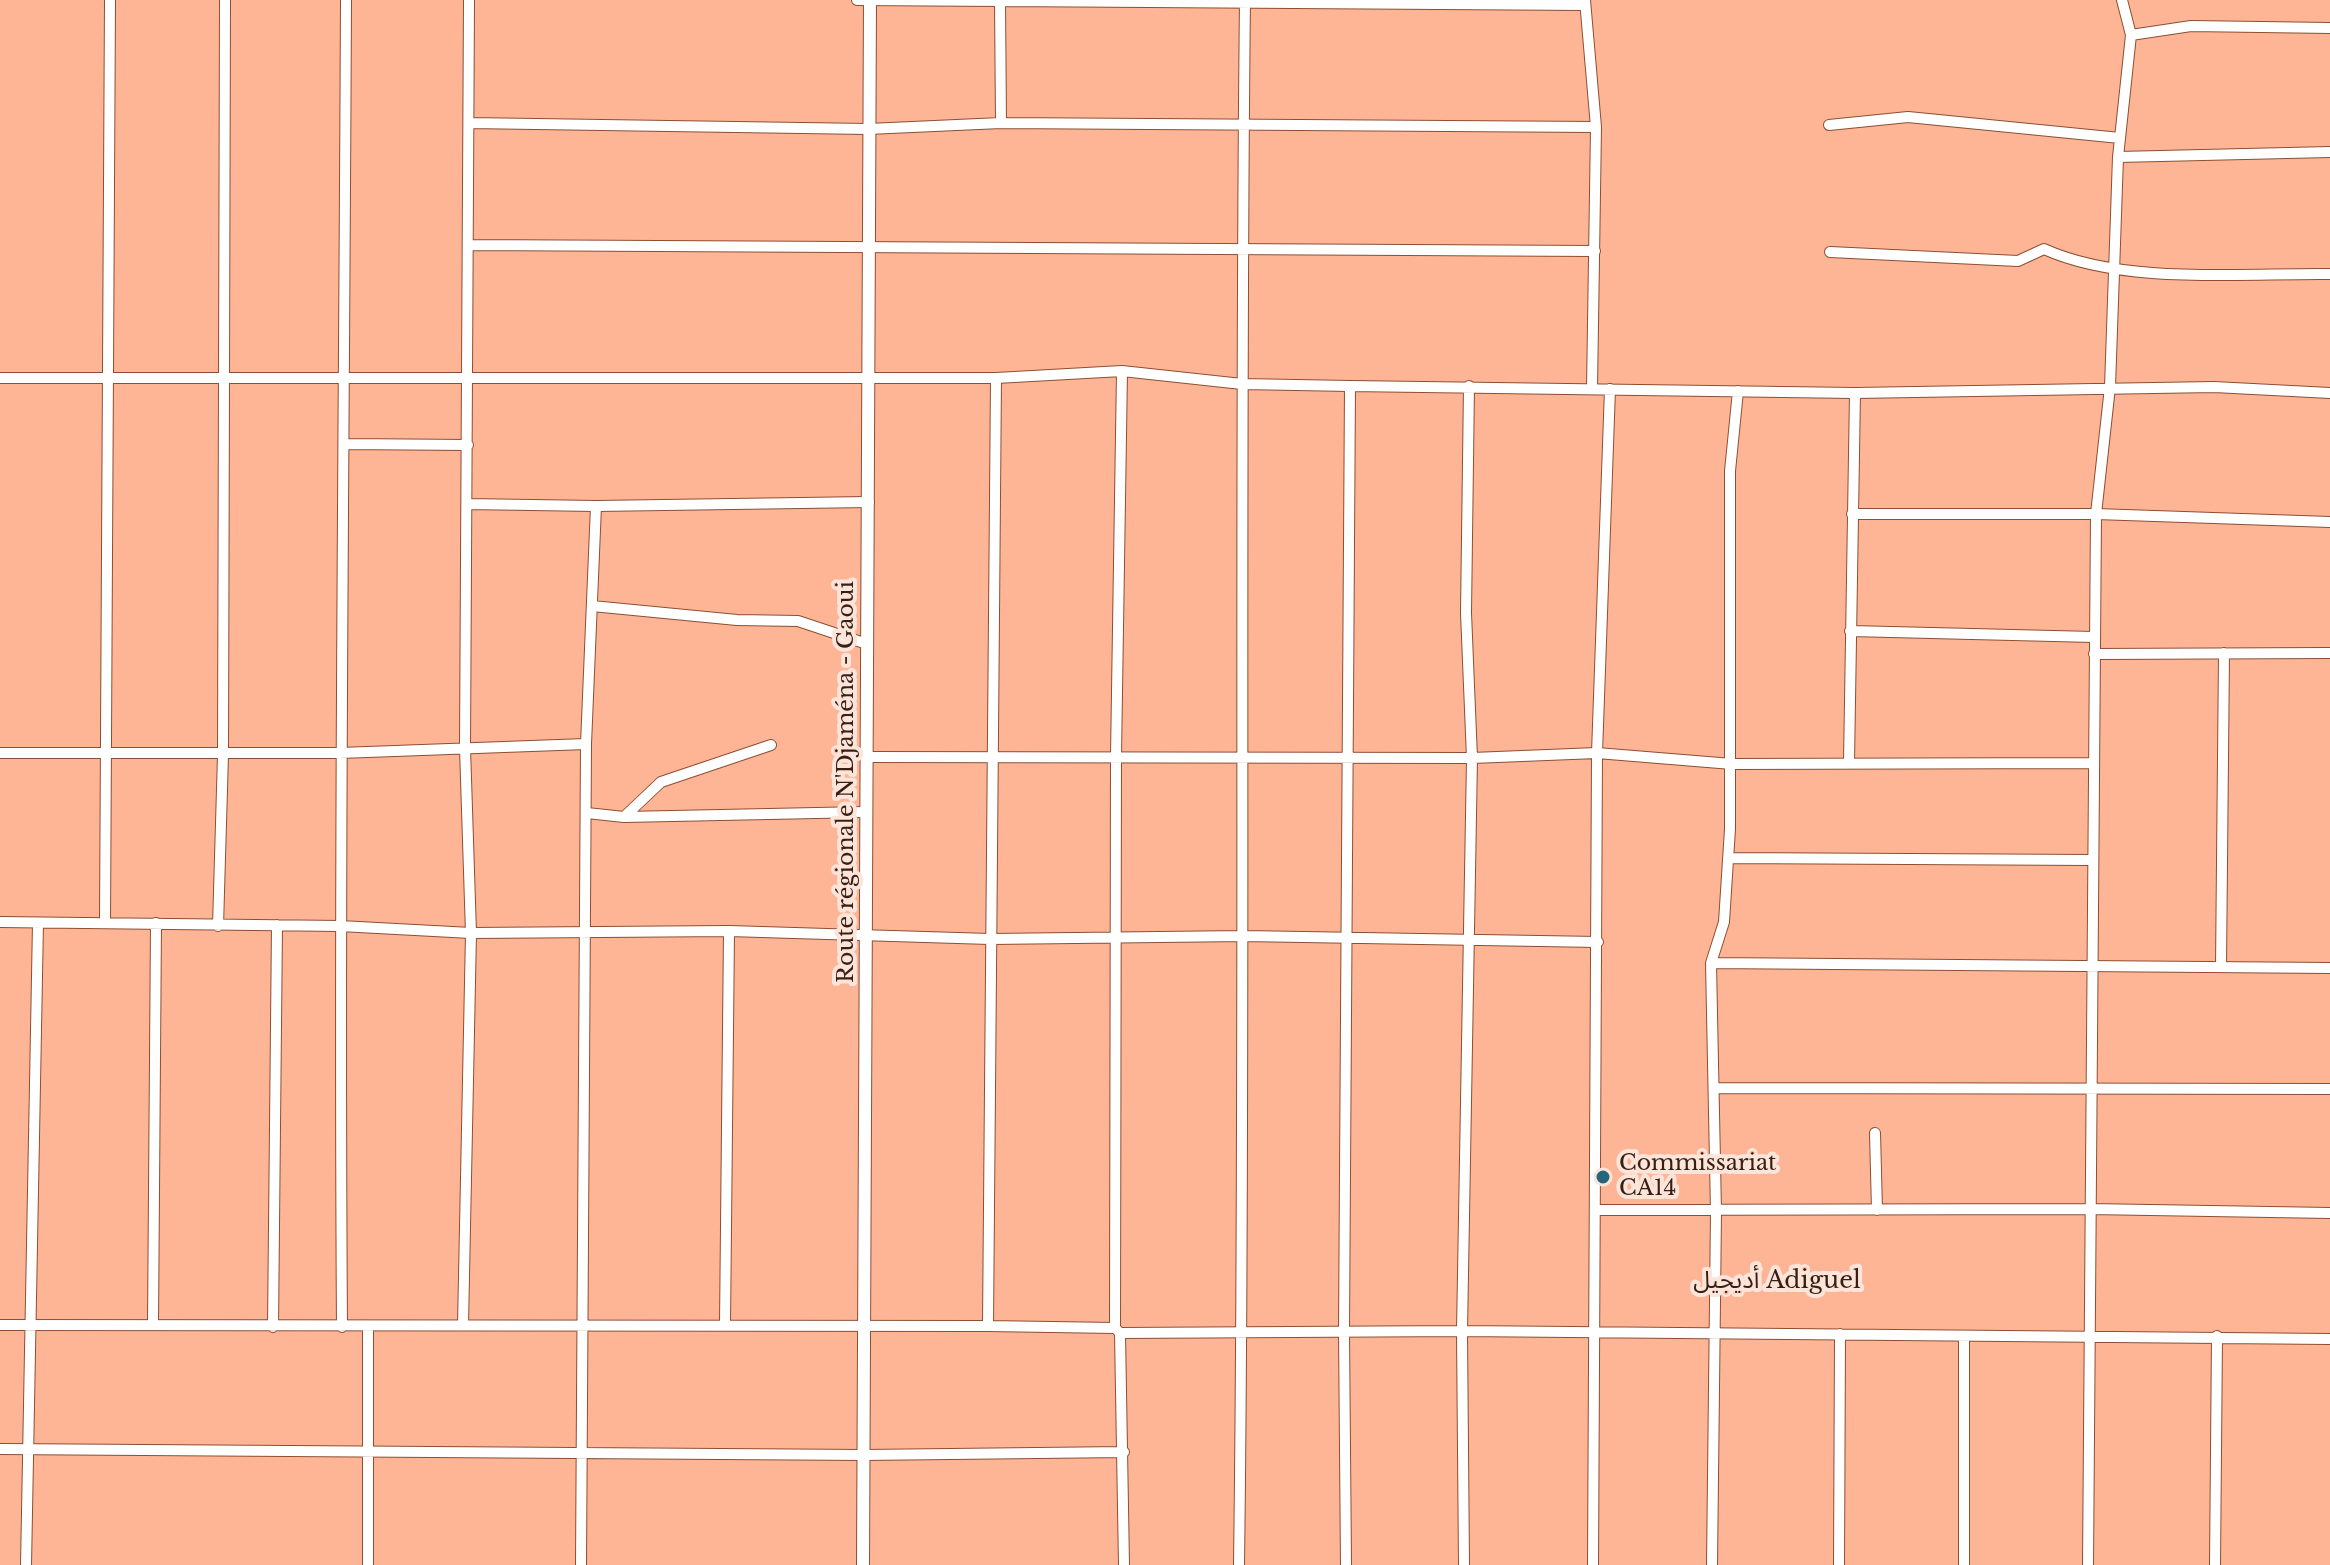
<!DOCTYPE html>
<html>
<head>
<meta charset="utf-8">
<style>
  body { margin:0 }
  canvas { display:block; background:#feb595 }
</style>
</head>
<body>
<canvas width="2330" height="1565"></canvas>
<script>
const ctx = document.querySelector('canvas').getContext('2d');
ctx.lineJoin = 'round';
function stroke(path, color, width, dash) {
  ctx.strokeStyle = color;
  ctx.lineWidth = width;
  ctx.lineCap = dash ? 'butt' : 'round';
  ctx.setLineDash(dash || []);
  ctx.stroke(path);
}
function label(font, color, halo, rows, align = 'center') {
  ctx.font = font + ' "Libre Baskerville","Noto Sans Arabic",serif';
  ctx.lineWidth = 8;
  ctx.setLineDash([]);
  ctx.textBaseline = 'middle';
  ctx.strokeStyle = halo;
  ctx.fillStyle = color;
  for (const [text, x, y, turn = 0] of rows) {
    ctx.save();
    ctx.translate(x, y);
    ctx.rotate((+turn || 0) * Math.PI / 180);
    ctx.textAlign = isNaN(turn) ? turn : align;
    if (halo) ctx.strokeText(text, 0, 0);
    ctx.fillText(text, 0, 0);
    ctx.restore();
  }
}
const minor = new Path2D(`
  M857 0 1585 5
  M1000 0 1001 123
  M1585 0 1596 127 1592 389
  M2131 35 2191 26 2330 28
  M469 123 868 129 1001 123 1596 127
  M1829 125 1908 117 2120 138
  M2118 157 2330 152
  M469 245 1595 251
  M1830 252 2018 261 2044 249C2123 285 2242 273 2330 274
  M0 378H996L1122 371 1242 384 1350 386 1855 393 2214 387 2330 393
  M345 444 468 445
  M467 504 596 506 869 502
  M1852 514H2096L2330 522
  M592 606 737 620 798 621 867 644
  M1850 631 2094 637
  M2094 654 2330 653
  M0 753H340L586 744
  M865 757 1472 758 1597 753 1732 764 2092 763
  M1849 762 1855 393
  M587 813 624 817 865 812
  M624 817 661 782 771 745
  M1728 858 2090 860
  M0 922 340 926 471 933 729 931 990 939 1244 936 1598 942
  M105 923 110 0
  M218 926 223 755 225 0
  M1711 963 2330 968
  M2221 967 2224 653
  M1715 1088 2330 1089
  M1875 1133 1877 1210
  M1597 1210 2090 1209 2330 1213
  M153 1324 156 923
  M0 1325 988 1326 1115 1328 1120 1333 1462 1331 2330 1339
  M463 1325 471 933 465 748 469 0
  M725 1325 729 931
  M988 1326 996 378
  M273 1327 277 925
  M342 1327C339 884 344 442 346 0
  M368 1327V1565
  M1115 1328 1116 756 1122 371
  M1120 1333 1124 1565
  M0 1449 864 1455 1124 1452
  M26 1565 38 923
  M581 1565 586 744 596 506
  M1239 1565C1246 1043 1239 522 1245 0
  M1346 1565 1344 1331 1350 386
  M1464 1565 1462 1331 1472 758 1466 613 1469 386
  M1593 1565 1597 753 1610 389
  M1712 1565 1716 1212 1711 963 1724 922 1730 829V471L1738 391
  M1839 1565 1840 1334
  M1964 1565V1336
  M2088 1565 2096 514 2110 387 2118 157 2131 35 2122 0
  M2215 1565 2217 1336`);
const tertiary = new Path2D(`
  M863 1565 870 0`);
const markers = [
  [1603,1177,8,"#26657b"]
];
const streetNames = [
  ["Route régionale N'Djaména - Gaoui",847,782,-90]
];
const poiNames = [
  ["Commissariat",1619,1164],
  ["CA14",1619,1189]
];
const neighbourhoodNames = [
  ["أديجيل Adiguel",1777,1281]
];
stroke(minor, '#8e4e31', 12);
stroke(tertiary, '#8e4e31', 14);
stroke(minor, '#fff', 10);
stroke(tertiary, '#fff', 12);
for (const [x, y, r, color] of markers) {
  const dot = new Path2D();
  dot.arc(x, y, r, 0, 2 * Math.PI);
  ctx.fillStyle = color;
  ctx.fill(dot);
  stroke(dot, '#fbe4da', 3);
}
label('22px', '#3a1e12', '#fbe4da', streetNames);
label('22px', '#3a1e12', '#fbe4da', poiNames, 'left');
label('24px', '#3a1e12', '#fbe4da', neighbourhoodNames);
</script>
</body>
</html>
